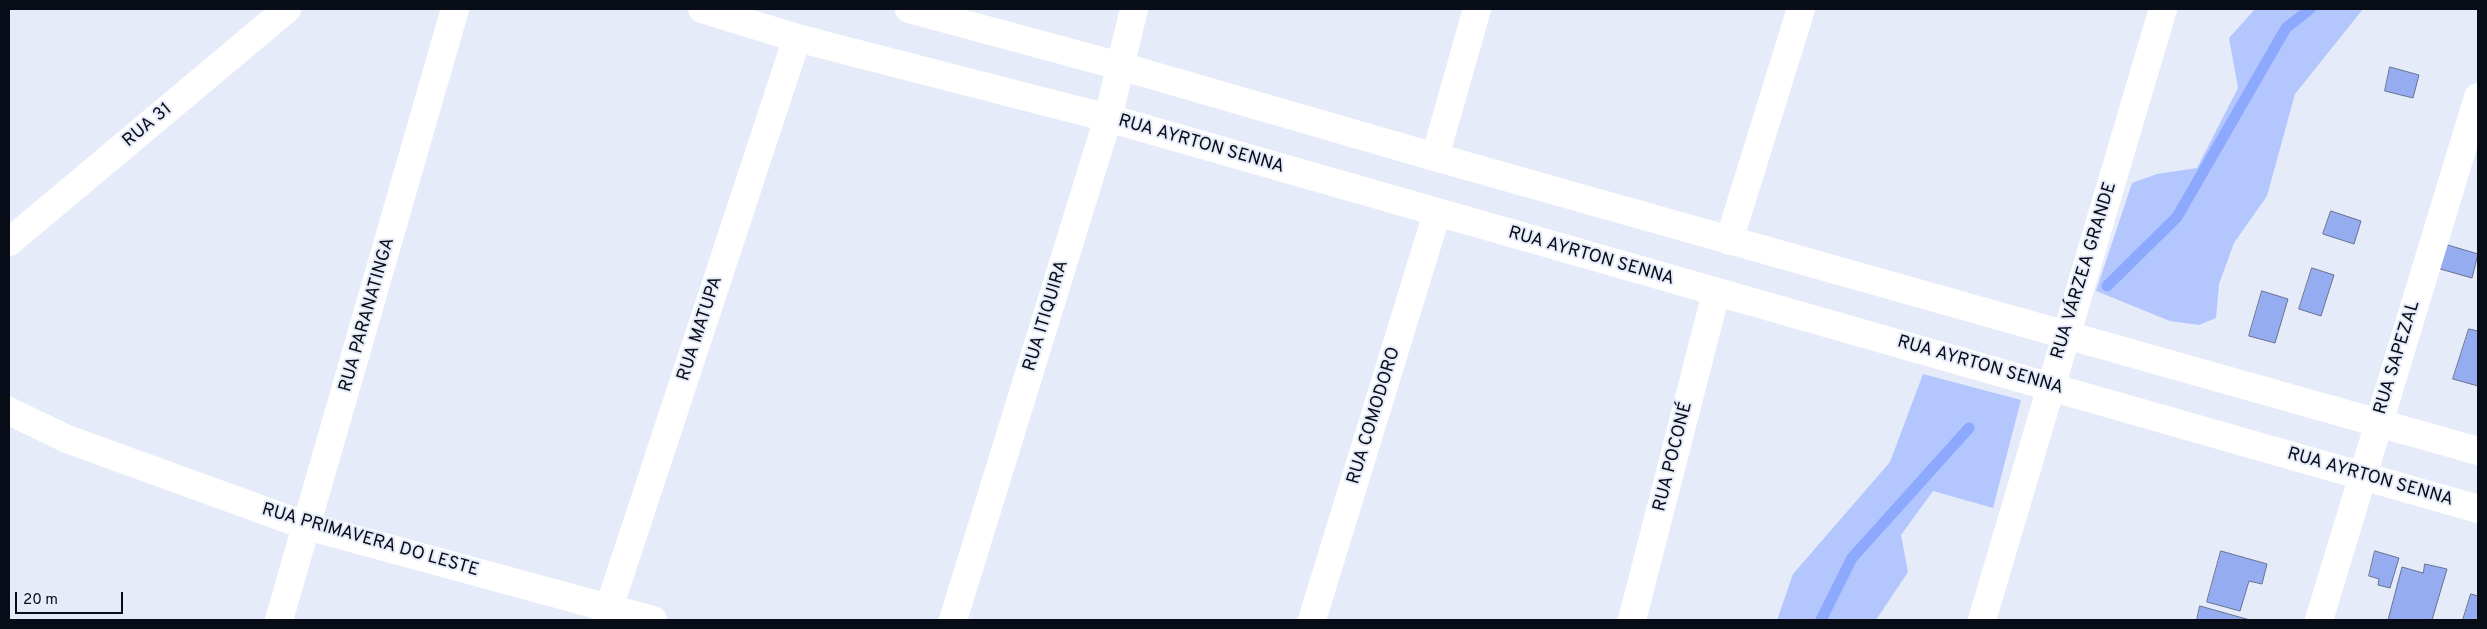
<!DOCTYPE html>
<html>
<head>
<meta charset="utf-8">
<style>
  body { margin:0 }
  #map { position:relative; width:2487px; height:629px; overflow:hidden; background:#e6ebf9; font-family:Overpass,sans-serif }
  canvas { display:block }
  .frame { position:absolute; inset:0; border:10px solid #080c17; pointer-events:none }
  .scale { position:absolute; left:15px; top:592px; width:108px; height:22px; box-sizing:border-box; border:2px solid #080c17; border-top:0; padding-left:6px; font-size:15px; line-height:18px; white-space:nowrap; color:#080c17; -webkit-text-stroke:4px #e6ebf9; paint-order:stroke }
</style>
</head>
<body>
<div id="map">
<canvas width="2487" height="629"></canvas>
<div class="frame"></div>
<div class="scale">20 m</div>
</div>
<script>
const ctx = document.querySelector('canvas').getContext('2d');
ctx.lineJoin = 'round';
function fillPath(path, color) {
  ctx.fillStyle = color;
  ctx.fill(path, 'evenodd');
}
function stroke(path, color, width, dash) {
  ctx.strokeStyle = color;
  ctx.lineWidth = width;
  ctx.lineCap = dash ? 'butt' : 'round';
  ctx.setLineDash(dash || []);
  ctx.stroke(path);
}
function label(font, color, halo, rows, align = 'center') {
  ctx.font = font + ' Overpass,sans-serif';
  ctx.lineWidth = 4;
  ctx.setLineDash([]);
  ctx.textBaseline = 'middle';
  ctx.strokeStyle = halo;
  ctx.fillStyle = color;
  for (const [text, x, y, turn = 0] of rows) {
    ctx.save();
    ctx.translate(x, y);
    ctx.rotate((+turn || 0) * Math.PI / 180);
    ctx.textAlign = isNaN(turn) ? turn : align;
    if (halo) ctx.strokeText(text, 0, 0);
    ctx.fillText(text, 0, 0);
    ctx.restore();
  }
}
const green = new Path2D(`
  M2255 9H2363L2295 94 2267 196 2234 243 2219 284 2216 318 2199 325 2170 321 2096 291 2132 183 2157 174 2197 168 2238 88 2229 38Z
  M1923 374 2021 400 1993 508 1933 491 1901 535 1908 572 1876 620H1777L1793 574 1890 462Z`);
const stream = new Path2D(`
  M2107 286 2177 217 2286 28 2310 9
  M1821 620 1852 558 1969 428`);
const building = new Path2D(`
  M2390 67 2419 75 2413 98 2385 91Z
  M2331 211 2361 221 2354 244 2323 234Z
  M2441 243 2478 254 2472 278 2433 267Z
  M2312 268 2334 275 2321 316 2299 309Z
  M2262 291 2288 299 2275 343 2249 336Z
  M2469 329 2478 331V386L2453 379Z
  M2221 551 2267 564 2262 584 2249 581 2240 611 2207 602Z
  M2375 551 2399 558 2390 588 2378 585 2379 579 2369 576Z
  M2425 564 2447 569 2432 620H2388L2402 567 2423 573Z
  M2471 594 2478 596V620H2463Z
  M2200 606 2250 620H2197Z`);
const street = new Path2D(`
  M702 9 797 38 1108 118 2478 509
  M909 9 1120 66 1435 157 2478 451
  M1435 157 1477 9
  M1729 241 1801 9
  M9 411 67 439 307 526 653 620
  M279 620 455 9
  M605 620 797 38
  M953 620 1108 118 1134 9
  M1312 620 1437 213
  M1632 620 1716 293
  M1982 620 2163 9
  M2319 620 2478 97`);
const secondary = new Path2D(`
  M9 242 287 9`);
const streetNames = [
  ["RUA 31",148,126,-40],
  ["RUA AYRTON SENNA",1201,145,16],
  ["RUA AYRTON SENNA",1591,257,16],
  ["RUA VÁRZEA GRANDE",2085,271,-73],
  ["RUA PARANATINGA",368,315,-74],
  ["RUA ITIQUIRA",1047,316,-73],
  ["RUA MATUPA",701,329,-72],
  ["RUA SAPEZAL",2398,358,-73],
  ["RUA AYRTON SENNA",1980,366,16],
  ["RUA COMODORO",1375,416,-73],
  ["RUA POCONÉ",1674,457,-76],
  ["RUA AYRTON SENNA",2370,478,16],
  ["RUA PRIMAVERA DO LESTE",370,541,16]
];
fillPath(green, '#b3c7fe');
stroke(stream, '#8ca9fd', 11);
fillPath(building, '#95adf0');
stroke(building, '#677290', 1);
stroke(street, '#fff', 28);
stroke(secondary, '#fff', 28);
label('18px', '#080c17', '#e6ebf9', streetNames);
</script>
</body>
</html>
